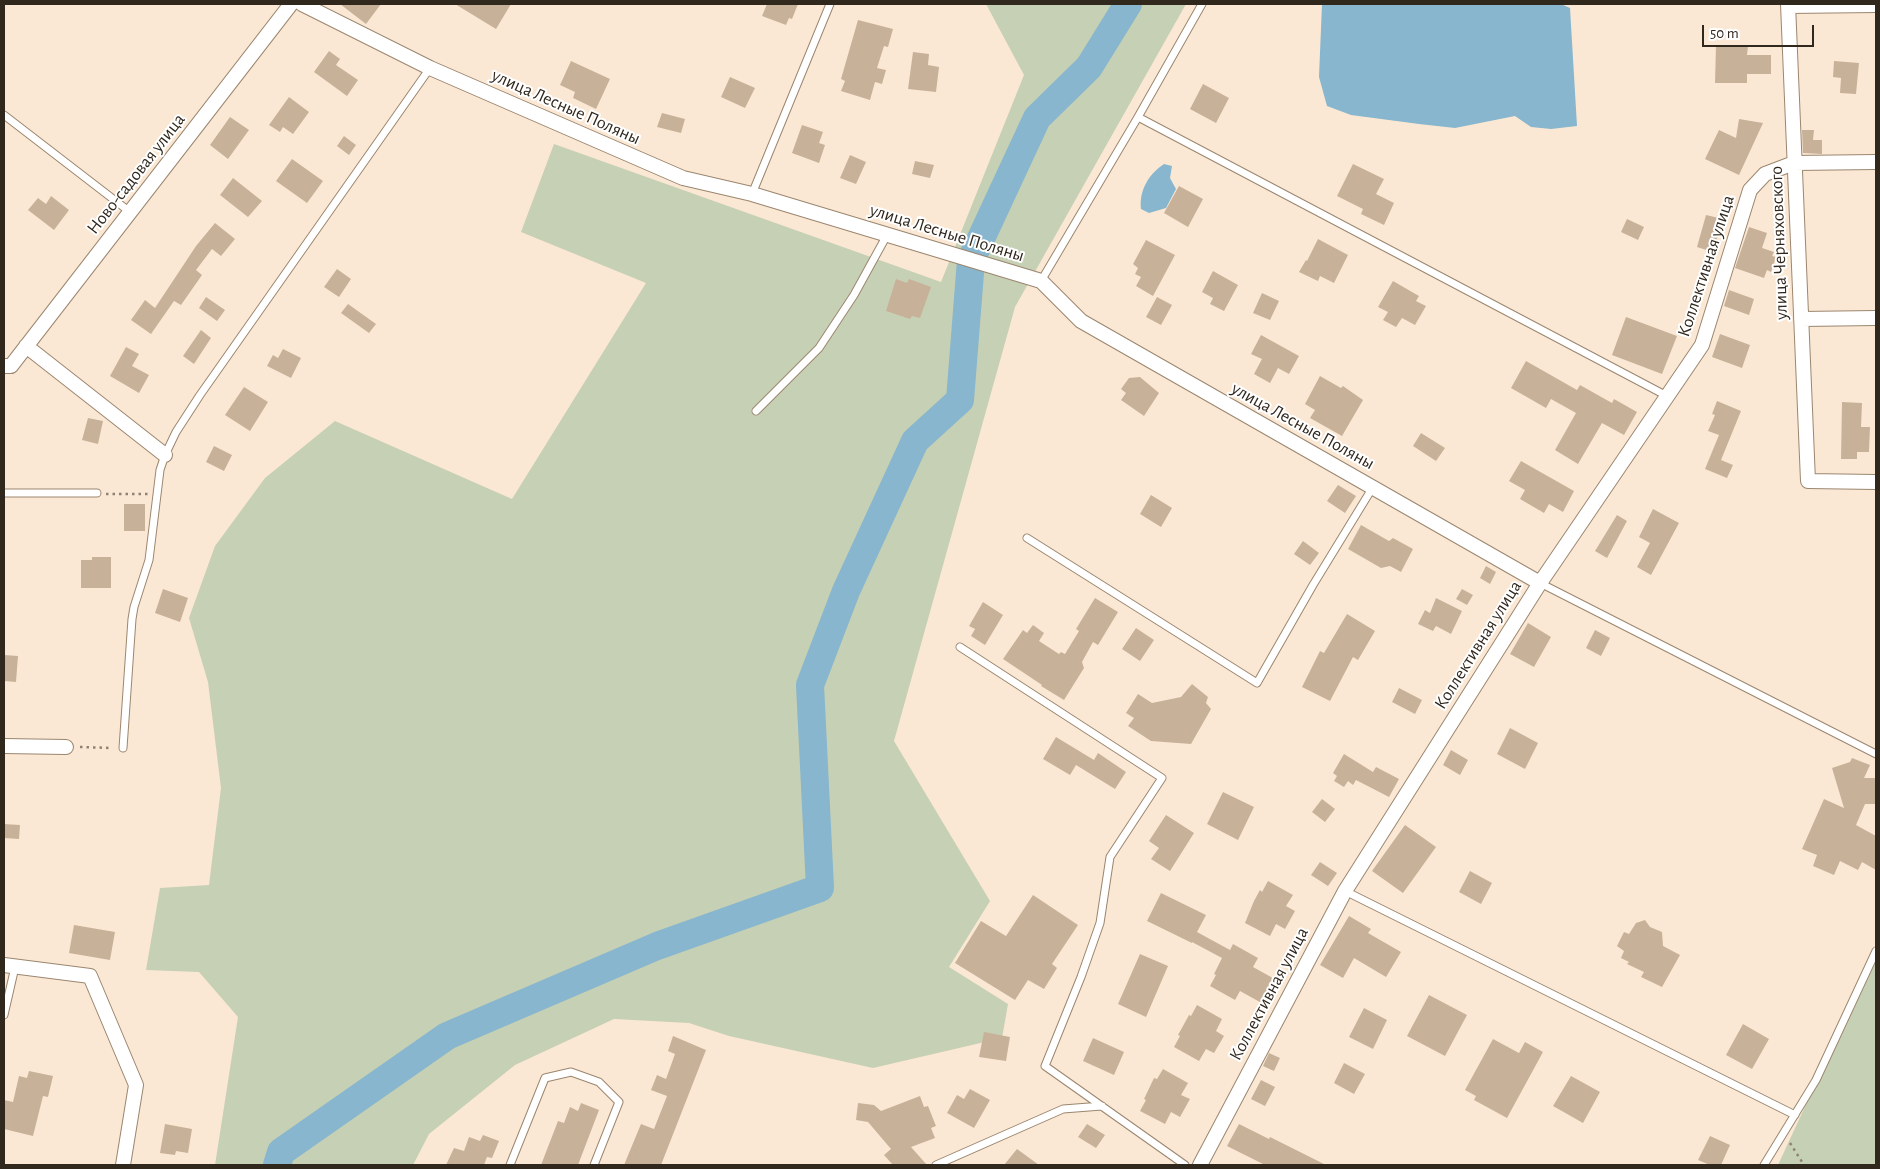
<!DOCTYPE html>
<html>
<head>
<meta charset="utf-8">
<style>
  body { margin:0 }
  #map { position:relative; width:1880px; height:1169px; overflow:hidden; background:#fbe8d4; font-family:"Alegreya Sans",sans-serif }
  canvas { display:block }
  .frame { position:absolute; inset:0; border:5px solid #30271d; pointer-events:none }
  .scale { position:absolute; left:1702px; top:25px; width:112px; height:22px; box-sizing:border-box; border:2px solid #30271d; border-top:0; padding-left:6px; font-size:15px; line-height:18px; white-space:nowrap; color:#30271d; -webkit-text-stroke:4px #fff; paint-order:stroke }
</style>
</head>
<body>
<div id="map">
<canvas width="1880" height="1169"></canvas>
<div class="frame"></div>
<div class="scale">50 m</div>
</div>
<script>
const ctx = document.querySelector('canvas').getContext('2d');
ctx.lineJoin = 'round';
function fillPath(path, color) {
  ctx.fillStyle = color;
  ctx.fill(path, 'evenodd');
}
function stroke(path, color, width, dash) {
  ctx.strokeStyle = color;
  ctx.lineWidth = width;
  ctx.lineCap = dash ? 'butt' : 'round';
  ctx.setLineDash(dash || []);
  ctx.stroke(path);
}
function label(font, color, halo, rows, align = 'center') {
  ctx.font = font + ' "Alegreya Sans",sans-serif';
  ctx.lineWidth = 4;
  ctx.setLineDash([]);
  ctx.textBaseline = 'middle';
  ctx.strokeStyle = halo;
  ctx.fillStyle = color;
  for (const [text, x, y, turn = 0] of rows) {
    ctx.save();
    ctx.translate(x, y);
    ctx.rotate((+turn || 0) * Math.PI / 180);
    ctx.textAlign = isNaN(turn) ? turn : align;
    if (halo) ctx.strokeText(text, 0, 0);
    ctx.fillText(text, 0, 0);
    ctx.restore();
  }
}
const green = new Path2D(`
  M986 4H1186L1015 307 894 741 990 901 949 967 1008 1004 1002 1038 873 1068 729 1036 689 1023 614 1019 515 1065 429 1134 413 1165H215L238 1017 199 972 146 970 160 888 209 885 221 788 208 682 189 618 215 546 265 478 335 421 512 499 646 283 521 232 554 144 941 282 1024 75Z
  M1876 953V1165H1778Z`);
const water = new Path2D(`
  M1322 4H1561L1570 8 1577 126 1551 129 1531 127 1515 116 1455 128 1419 124 1351 115 1327 106 1319 77Z
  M1164 164 1172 166 1170 178 1176 189 1166 208 1149 213 1141 209C1139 190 1149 174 1164 164Z`);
const river = new Path2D(`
  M277 1165 281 1152 447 1036 657 946 820 888 810 685 846 591 915 441 960 400 971 260 1037 118 1089 67 1128 4`);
const building = new Path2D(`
  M340 4H381L366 24Z
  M455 4H511L496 29Z
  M767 4H798L792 19 789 18 786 25 762 16Z
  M858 20 893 29 888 47 884 46 877 68 886 70 882 84 875 82 870 100 841 91 845 81 841 79Z
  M1716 45 1748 46 1747 55H1771V74H1747V83H1715Z
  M329 51 340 59 336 65 358 80 347 96 314 72Z
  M913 52 929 54 928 65 939 67 936 92 908 89Z
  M571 61 610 79 596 109 573 98 575 92 560 85Z
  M1834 61 1859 63 1856 94 1840 93 1841 78 1833 77Z
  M730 77 755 88 745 108 721 97Z
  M1203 84 1229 98 1216 123 1190 109Z
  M289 97 309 112 293 134 283 127 280 132 269 125Z
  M662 113 685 119 681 133 657 127Z
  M230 117 249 130 228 159 210 145Z
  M1739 119 1763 123 1739 175 1705 159 1719 130 1736 138Z
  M802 125 823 132 819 143 825 145 819 163 792 153Z
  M1802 130H1814L1813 140H1822V154L1803 153Z
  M344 136 356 145 349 155 337 146Z
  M850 155 866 162 856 184 840 178Z
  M292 159 323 181 307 203 276 181Z
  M915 161 934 165 930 178 912 174Z
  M1353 164 1384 179 1376 194 1394 203 1384 225 1361 214 1363 209 1337 196Z
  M233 178 262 201 248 217 220 195Z
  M1179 186 1203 199 1188 227 1164 213Z
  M51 196 69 210 54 230 28 210 38 198 46 204Z
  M1706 215 1723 219 1713 252 1697 247Z
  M1627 219 1644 227 1638 240 1621 232Z
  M215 223 235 239 221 256 212 249 196 270 202 275 181 305 174 301 151 334 131 320 145 300 155 308 196 246Z
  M1749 227 1767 233 1762 248 1774 252 1772 256 1776 257 1771 272 1767 270 1764 278 1735 268Z
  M1318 239 1348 255 1334 283 1320 276 1318 281 1299 272 1306 260 1307 261Z
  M1146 240 1175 255 1153 296 1136 286 1141 277 1135 274 1138 268 1133 264Z
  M337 269 351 279 339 297 324 287Z
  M1213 271 1238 285 1224 311 1210 304 1213 298 1202 292Z
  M896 279 907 283 909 279 931 287 920 318 912 316 910 319 886 311Z
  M1393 281 1419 296 1416 301 1426 306 1415 325 1402 318 1396 327 1383 320 1388 312 1378 307Z
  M1729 290 1754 299 1749 315 1724 306Z
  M1262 293 1279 301 1270 320 1253 313Z
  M206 297 225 310 217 321 199 308Z
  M1157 297 1172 305 1161 325 1146 317Z
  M348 304 376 324 369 333 341 313Z
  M1626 317 1677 336 1662 374 1612 355Z
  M201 330 211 338 194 364 183 356Z
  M1720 334 1750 345 1742 368 1712 357Z
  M1261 335 1299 356 1289 374 1278 368 1270 383 1254 374 1262 359 1251 354Z
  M126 347 139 354 132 366 149 375 139 393 110 376Z
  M283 349 301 358 291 378 267 366 273 355 278 358Z
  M1526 361 1577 390 1580 385 1612 403 1614 399 1637 412 1624 435 1602 423 1578 464 1555 450 1576 413 1551 399 1546 408 1511 388Z
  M1320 376 1341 388 1343 386 1363 400 1342 436 1310 418 1315 410 1305 404Z
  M1140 377 1159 393 1144 416 1121 400 1126 393 1121 389 1129 378Z
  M244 387 268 402 250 431 225 415Z
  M1717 401 1741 411 1721 460 1733 465 1727 478 1705 469 1719 435 1708 431 1715 415 1712 414Z
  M1842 402 1862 403 1861 427H1870L1869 452H1857V459H1841Z
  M88 418 103 421 98 444 82 440Z
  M1421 433 1445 448 1436 461 1413 446Z
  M214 446 232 455 224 471 206 462Z
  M1521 461 1574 491 1563 512 1549 504 1544 513 1520 499 1525 490 1509 481Z
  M1338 485 1356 496 1345 513 1327 501Z
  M1151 495 1172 508 1161 527 1140 514Z
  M124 504H145V531H124Z
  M1653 509 1679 523 1651 575 1637 567 1650 543 1639 537Z
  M1617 515 1627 521 1607 558 1595 551Z
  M1361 525 1389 541 1393 538 1413 549 1401 572 1390 566 1381 568 1348 549Z
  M1303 541 1319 553 1310 565 1294 554Z
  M92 557H111V588H81V560H92Z
  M1486 566 1496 572 1490 584 1480 578Z
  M163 589 188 598 180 622 155 613Z
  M1462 589 1473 595 1467 605 1456 599Z
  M1095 598 1118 612 1098 645 1093 642 1082 662 1084 668 1064 700 1041 686 1042 685 1003 659 1023 630 1027 633 1033 625 1044 633 1039 641 1059 654 1061 652 1065 654 1079 631 1076 629Z
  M1436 598 1462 611 1451 634 1436 626 1433 631 1418 624 1425 610 1430 613Z
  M983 602 1003 615 985 645 971 636 975 629 969 626Z
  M1347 614 1375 631 1358 660 1353 657 1330 701 1302 687 1320 651 1324 653Z
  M1528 623 1551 637 1534 667 1510 654Z
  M1136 628 1154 640 1140 661 1122 649Z
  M1595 630 1610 638 1601 656 1586 648Z
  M4 655 18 656 16 682 4 681Z
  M1192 684 1208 697 1206 703 1211 709 1191 744 1151 741 1128 726 1134 718 1126 713 1138 694 1152 703 1181 697Z
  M1399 688 1422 700 1415 714 1392 702Z
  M1510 728 1538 743 1525 769 1497 754Z
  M1056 737 1094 760 1098 753 1126 772 1115 789 1076 765 1070 775 1043 759Z
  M1451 750 1468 760 1460 775 1443 765Z
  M1344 754 1373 772 1376 767 1399 779 1389 797 1356 780 1353 785 1348 781 1344 787 1334 781 1337 776 1333 773Z
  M1852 758 1870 765 1864 778H1876V804H1865L1856 825 1876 836V870L1862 862 1858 870 1840 861 1834 875 1813 866 1817 855 1802 849 1824 799 1844 808 1832 768 1850 762Z
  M1223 792 1254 807 1238 840 1207 824Z
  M1322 799 1335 809 1325 822 1312 812Z
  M1166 815 1194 833 1170 871 1151 859 1159 848 1149 841Z
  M4 824 20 825 19 839 4 838Z
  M1405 825 1436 847 1403 893 1372 871Z
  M1320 862 1337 873 1328 886 1311 875Z
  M1470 871 1492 883 1481 904 1459 892Z
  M1268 881 1293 895 1286 906 1295 911 1285 929 1276 924 1270 936 1245 923 1254 901 1260 890 1262 892Z
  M1161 893 1206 915 1197 932 1230 950 1233 944 1258 958 1253 967 1280 982 1267 1006 1240 991 1235 1000 1210 986 1216 975 1214 974 1222 958 1192 942V943L1147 921Z
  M1033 895 1078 925 1052 964 1057 968 1044 989 1028 980 1015 1000 955 963 981 921 1006 936Z
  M1349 916 1371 929 1368 933 1401 952 1386 977 1354 958 1343 978 1320 965Z
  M1645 920 1650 927 1662 932 1663 946 1680 955 1662 987 1641 977 1644 972 1627 964 1629 962 1621 958 1624 951 1617 946 1624 932 1629 934 1636 923Z
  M74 925 115 932 110 960 69 953Z
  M1140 954 1168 966 1146 1017 1118 1004Z
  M1429 995 1467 1015 1445 1056 1407 1036Z
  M1197 1005 1222 1019 1216 1031 1224 1036 1214 1053 1206 1049 1199 1061 1174 1047 1180 1036 1178 1035 1189 1015 1191 1016Z
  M1364 1008 1387 1020 1373 1049 1349 1037Z
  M1743 1024 1769 1039 1752 1069 1726 1055Z
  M984 1032 1010 1037 1006 1061 979 1057Z
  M673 1036 706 1050 661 1165H624L641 1124 654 1129 667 1096 651 1090 657 1075 666 1079 675 1054 668 1051Z
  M1093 1038 1124 1052 1114 1075 1083 1061Z
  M1493 1039 1519 1053 1525 1042 1543 1052 1507 1118 1474 1100 1476 1096 1465 1090Z
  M1269 1053 1280 1058 1274 1071 1263 1066Z
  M1344 1063 1365 1074 1354 1094 1334 1083Z
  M1163 1069 1188 1083 1181 1095 1190 1099 1180 1117 1171 1112 1165 1124 1140 1111 1146 1100 1144 1099 1154 1078 1157 1079Z
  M29 1071 53 1076 48 1097 43 1096 33 1136 4 1129V1100L13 1102 19 1076 27 1078Z
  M1571 1076 1600 1092 1583 1123 1553 1106Z
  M1261 1080 1275 1087 1265 1106 1251 1099Z
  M970 1089 990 1100 974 1128 947 1113 957 1095 964 1099Z
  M920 1096 924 1107 928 1106 936 1126 931 1128 935 1138 911 1147 927 1165H893L884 1155 891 1149 868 1122 856 1120 858 1103 874 1105 881 1111Z
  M581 1103 599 1110 578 1165H541L558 1121 564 1123 570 1107 578 1111Z
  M165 1124 192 1129 188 1153 176 1151 175 1155 160 1153Z
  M1087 1124 1105 1135 1096 1148 1078 1137Z
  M1239 1124 1269 1139 1270 1137 1326 1165H1265L1227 1146Z
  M483 1135 499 1141 492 1158 487 1157 484 1165H446L454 1148 464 1151 469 1137 480 1141Z
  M1710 1136 1730 1145 1721 1165H1710L1698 1160Z
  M1017 1149 1039 1165H1004Z`);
const path = new Path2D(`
  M106 494H148
  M80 747 112 748
  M1790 1143 1804 1165`);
const lane = new Path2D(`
  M1202 4 1138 117 1667 396
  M4 115 130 212
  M752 194 830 4
  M1041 281 1138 117
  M756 411 819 348 854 295 887 235
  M4 493H97
  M1027 538 1257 683 1313 585 1373 487
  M1540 583 1876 754
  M960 647 1162 778 1110 857 1100 923 1081 977 1045 1066 1185 1165
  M123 748 132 619 134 607 149 560 160 470 165 455 176 432 200 395 430 68
  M1345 891 1795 1115
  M4 1015 15 967
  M510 1165 545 1078 571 1072 599 1082 619 1102 594 1165
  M936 1165 1063 1109 1102 1106
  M1764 1165 1816 1080 1876 951`);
const street = new Path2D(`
  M302 4 430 68 683 178 752 194 1041 281 1081 321 1540 583
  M1788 4 1808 481 1876 482
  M1788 6 1876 5
  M1801 319 1876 318
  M26 346 165 455
  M4 366H11L291 4
  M4 746 66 747
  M4 965 90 976 136 1085 123 1165
  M1200 1165 1345 891 1540 583 1702 345 1750 190 1765 174 1794 163 1876 162`);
const streetNames = [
  ["улица Лесные Поляны",566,107,24],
  ["Ново-садовая улица",136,174,-52],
  ["улица Лесные Поляны",947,233,17],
  ["улица Черняховского",1779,243,-92],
  ["Коллективная улица",1706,266,-72],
  ["улица Лесные Поляны",1303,426,29],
  ["Коллективная улица",1478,645,-58],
  ["Коллективная улица",1269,994,-62]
];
fillPath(green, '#c6d0b4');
fillPath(water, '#87b6ce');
stroke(river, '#87b6ce', 28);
fillPath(building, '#c8b199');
stroke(lane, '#9b866f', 9);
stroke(street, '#9b866f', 16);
stroke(path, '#908273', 2.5, [2.5, 4]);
stroke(lane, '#fff', 7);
stroke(street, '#fff', 14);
label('18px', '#30271d', '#fff', streetNames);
</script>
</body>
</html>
